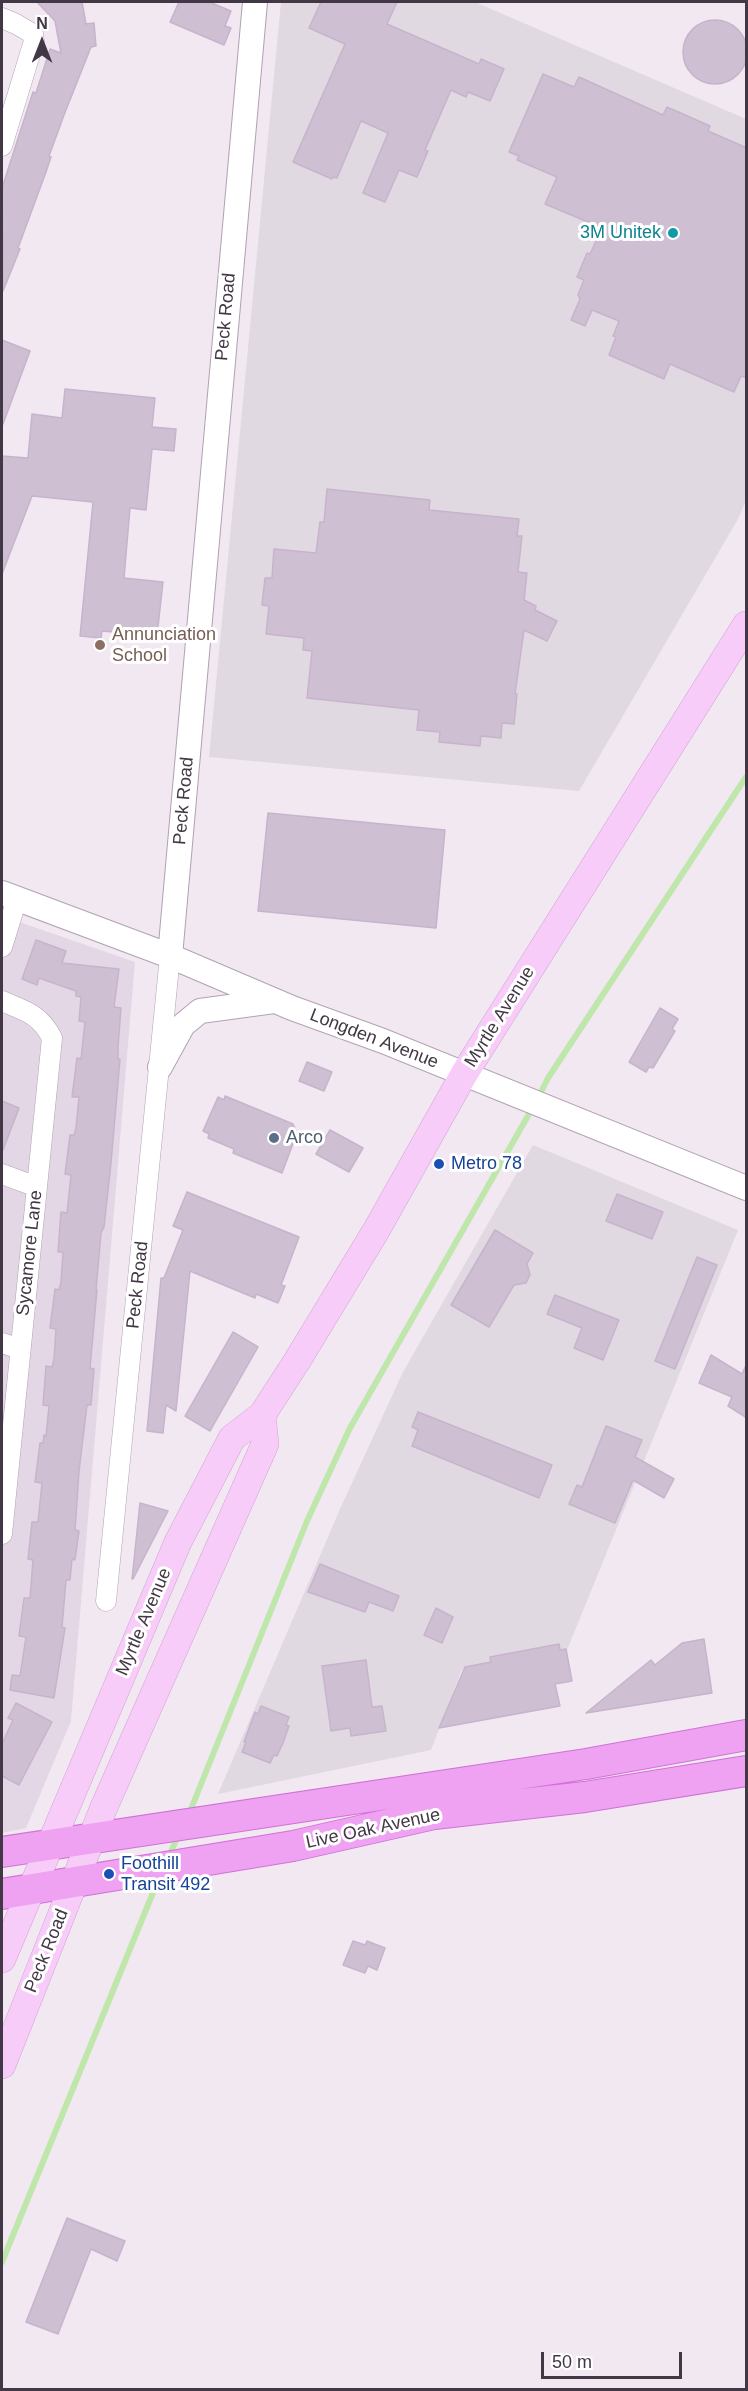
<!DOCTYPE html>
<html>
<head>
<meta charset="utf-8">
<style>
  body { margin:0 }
  #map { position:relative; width:748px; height:2391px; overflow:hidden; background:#f1e8f2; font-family:Arial,sans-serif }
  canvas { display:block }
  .frame { position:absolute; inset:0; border:3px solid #423744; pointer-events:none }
  .north { position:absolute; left:12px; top:12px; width:60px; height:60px; -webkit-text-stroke:4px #fff; paint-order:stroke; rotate:0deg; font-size:16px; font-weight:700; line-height:24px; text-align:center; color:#423744 }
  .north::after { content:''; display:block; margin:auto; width:21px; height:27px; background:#423744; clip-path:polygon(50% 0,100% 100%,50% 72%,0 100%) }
  .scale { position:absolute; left:541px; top:2352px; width:141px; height:27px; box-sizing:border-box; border:3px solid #423744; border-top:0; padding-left:8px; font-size:18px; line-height:21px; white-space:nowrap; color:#423744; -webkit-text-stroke:4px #fff; paint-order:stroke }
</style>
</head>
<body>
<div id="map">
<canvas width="748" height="2391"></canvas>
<div class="frame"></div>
<div class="north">N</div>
<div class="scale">50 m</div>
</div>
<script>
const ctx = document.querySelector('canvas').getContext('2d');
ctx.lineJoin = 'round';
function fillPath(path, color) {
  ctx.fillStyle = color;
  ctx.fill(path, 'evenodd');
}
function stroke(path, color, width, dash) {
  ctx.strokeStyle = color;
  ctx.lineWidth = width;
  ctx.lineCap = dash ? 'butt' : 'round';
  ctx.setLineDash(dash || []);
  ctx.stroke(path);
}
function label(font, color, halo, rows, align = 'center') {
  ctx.font = font + ' Arial,sans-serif';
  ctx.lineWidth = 6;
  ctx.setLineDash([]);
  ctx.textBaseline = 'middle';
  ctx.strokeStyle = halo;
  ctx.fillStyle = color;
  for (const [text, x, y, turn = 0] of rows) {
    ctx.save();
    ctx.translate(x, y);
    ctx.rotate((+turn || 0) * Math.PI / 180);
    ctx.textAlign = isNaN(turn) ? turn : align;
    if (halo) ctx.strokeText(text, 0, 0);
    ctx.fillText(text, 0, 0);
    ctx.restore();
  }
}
const residential = new Path2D(`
  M2 916 135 962 71 1721 26 1828 2 1833Z`);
const industrial = new Path2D(`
  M281 2H475L746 119V500L738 519 579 791 209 757Z
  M533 1145 738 1230 567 1650 462 1669 431 1750 218 1794 340 1509 403 1372Z`);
const stream = new Path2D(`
  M538 1098 548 1078 746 777
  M189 1814 307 1521 350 1428 533 1107
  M168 1858 179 1834
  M2 2262 159 1878`);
const building = new Path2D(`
  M37 2H82L86 24 94 23 96 46 91 47 64 115 49 156 51 157 46 172 18 248 20 249 3 291 2 188 33 92 36 93 50 49 61 53 55 21Z
  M179 2H209L231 11 225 26 231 28 224 45 170 22Z
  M321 2H397L387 24 479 64 481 59 504 69 490 101 468 92 466 97 451 90 425 150 428 151 417 177 399 170 385 202 363 193 388 133 361 121 337 178 333 177 332 179 293 162 345 44 309 28Z
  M683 52a32 32 0 1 1 64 0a32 32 0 1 1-64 0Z
  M543 74 574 87 579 77 663 115 667 107 710 126 708 131 747 148V378L741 376 734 392 670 364 664 379 609 355 616 337 613 336 619 321 592 310 585 326 571 320 580 299 578 295 584 280 577 277 587 253 590 254 602 228 545 204 557 177 517 160 519 156 509 152Z
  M2 340 30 351 3 424H2Z
  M65 389 155 398 152 427 176 429 174 451 152 449 146 510 130 508 124 578 163 582 157 636 102 631 101 638 80 636 93 502 32 496 2 574V456L28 458 32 414 62 418Z
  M327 489 430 500 429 510 519 519 517 536H522L518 572 527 573 524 600 536 606 535 610 557 621 547 641 524 630 515 694H517L514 724 502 723 501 738 481 736 480 746 439 742 440 732 417 730 419 710 307 698 312 651 303 650 304 638 266 634 269 606 262 605 265 578H272L274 549 316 553 320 522H324Z
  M268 813 445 830 436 928 258 911Z
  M36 940 66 951 62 963 119 969 114 1007 121 1008 118 1047V1059H120L111 1163 104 1227 101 1233 96 1290H97L90 1368 94 1369 91 1405H87L79 1471 75 1530 79 1531 75 1560 72 1559 70 1580H66L62 1627 65 1628 54 1698 10 1690 12 1675 20 1676 26 1637 19 1636 24 1598H30L33 1560 28 1559 32 1522H38L42 1483 35 1482 40 1443H43L44 1435 46 1436 49 1406 43 1405 46 1366 52 1367 54 1359 56 1329 50 1328 55 1289 59 1290 61 1282 63 1252H58L61 1212 67 1213 71 1175 65 1174 70 1135H74L76 1128 79 1097H72L77 1058 81 1059 85 1022 79 1021 81 997 76 996V991L39 978 37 985 22 979Z
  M660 1008 678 1019 672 1029 675 1031 653 1068 649 1067 646 1072 629 1062Z
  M307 1062 332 1072 324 1091 299 1081Z
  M225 1096 293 1124 297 1133 282 1173 233 1153 234 1149 208 1138 209 1134 203 1131 218 1097 224 1100Z
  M2 1101 19 1108 3 1150H2Z
  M330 1130 363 1148 349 1172 316 1154Z
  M187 1192 299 1237 281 1285 285 1286 278 1303 256 1294 255 1298 190 1271 176 1411 166 1405 163 1433 147 1431 161 1278H164L183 1230 173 1226Z
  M617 1194 663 1212 652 1239 606 1221Z
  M495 1230 533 1253 527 1264 530 1275 526 1283 514 1285 489 1327 451 1305Z
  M697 1257 717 1265 675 1369 655 1361Z
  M555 1295 619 1320 603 1360 574 1348 582 1328 547 1314Z
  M233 1332 258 1347 210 1431 185 1416Z
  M711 1355 742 1374 747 1363V1418L728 1406 732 1397 699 1383Z
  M418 1412 552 1465 539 1498 412 1446 418 1430 412 1427Z
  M606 1426 642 1440 635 1457 674 1479 664 1498 633 1480 615 1523 569 1504 577 1485 582 1487Z
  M140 1503 168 1511 133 1579H132Z
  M320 1564 399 1596 393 1611 369 1602 365 1612 308 1592Z
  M436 1608 453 1617 442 1643 424 1635Z
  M704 1639 712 1693 586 1713 651 1660 655 1665 682 1643Z
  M559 1644 560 1650 566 1649 572 1681 555 1684 560 1706 439 1728 465 1667 491 1662 490 1657Z
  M366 1660 372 1707 382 1706 386 1731 351 1736 350 1728 331 1731 322 1666Z
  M16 1703 52 1722 19 1785 2 1776V1744L13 1720 8 1718Z
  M261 1706 289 1717 286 1725 289 1726 283 1743 277 1756 274 1755 270 1763 242 1752 246 1742H244L255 1712 258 1714Z
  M353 1941 365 1945 367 1941 385 1948 377 1970 368 1966 365 1973 343 1965Z
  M67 2218 125 2241 117 2261 91 2249 58 2334 26 2322Z`);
const minor = new Path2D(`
  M2 18 16 24 33 34 34 41 2 146
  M2 947 17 899
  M2 1001C25 1011 40 1014 52 1038L2 1534
  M2 1174 37 1187
  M2 1343 20 1349
  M106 1601 170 956`);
const tertiary = new Path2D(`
  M2 893 170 956 292 1008 383 1041 746 1188
  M170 956 255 2
  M160 1067 183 1025 200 1011 274 1001`);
const secondary = new Path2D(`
  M2 1959 178 1542 232 1438 262 1415 297 1361 377 1229 464 1074 746 625
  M2 2065 104 1807 265 1444 262 1415`);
const primary = new Path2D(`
  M2 1852 586 1764 746 1735
  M2 1894 293 1846 434 1814 585 1797 746 1771`);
const markers = [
  [673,233,6,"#0f9aa8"],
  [100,645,6,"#8d6e63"],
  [274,1138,6,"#5c6f8a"],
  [439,1164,6,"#1a4fb4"],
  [109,1874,6,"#1a4fb4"]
];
const cultureNames = [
  ["3M Unitek",661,233]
];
const streetNames = [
  ["Peck Road",226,317,-85],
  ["Peck Road",184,801,-85],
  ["Myrtle Avenue",500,1017,-58],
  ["Longden Avenue",374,1039,21],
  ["Sycamore Lane",30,1253,-84],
  ["Peck Road",138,1285,-84],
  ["Myrtle Avenue",144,1622,-67],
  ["Live Oak Avenue",373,1829,-12],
  ["Peck Road",47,1951,-68]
];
const educationNames = [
  ["Annunciation",112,635],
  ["School",112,656]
];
const serviceNames = [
  ["Arco",286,1138]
];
const transitNames = [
  ["Metro 78",451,1164],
  ["Foothill",121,1864],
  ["Transit 492",121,1885]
];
fillPath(residential, '#e4d7e5');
fillPath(industrial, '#e0d9e1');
stroke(stream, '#c0e7ab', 6);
fillPath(building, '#cfbfd2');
stroke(building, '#c8b3cc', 1.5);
stroke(minor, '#b1a2b3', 21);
stroke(tertiary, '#b1a2b3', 26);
stroke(secondary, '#d1a2d2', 28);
stroke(primary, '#d073d5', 32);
stroke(minor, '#fff', 20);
stroke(tertiary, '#fff', 24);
stroke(secondary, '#f8ccf8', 27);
stroke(primary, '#efa1f2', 30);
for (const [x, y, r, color] of markers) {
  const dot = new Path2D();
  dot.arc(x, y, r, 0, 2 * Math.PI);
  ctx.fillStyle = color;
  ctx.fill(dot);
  stroke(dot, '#fff', 2);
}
label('18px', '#0d838f', '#fff', cultureNames, 'right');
label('18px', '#423744', '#fff', streetNames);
label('18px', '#785e54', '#fff', educationNames, 'left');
label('18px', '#4e5e75', '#fff', serviceNames, 'left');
label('18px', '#164399', '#fff', transitNames, 'left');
</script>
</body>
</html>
